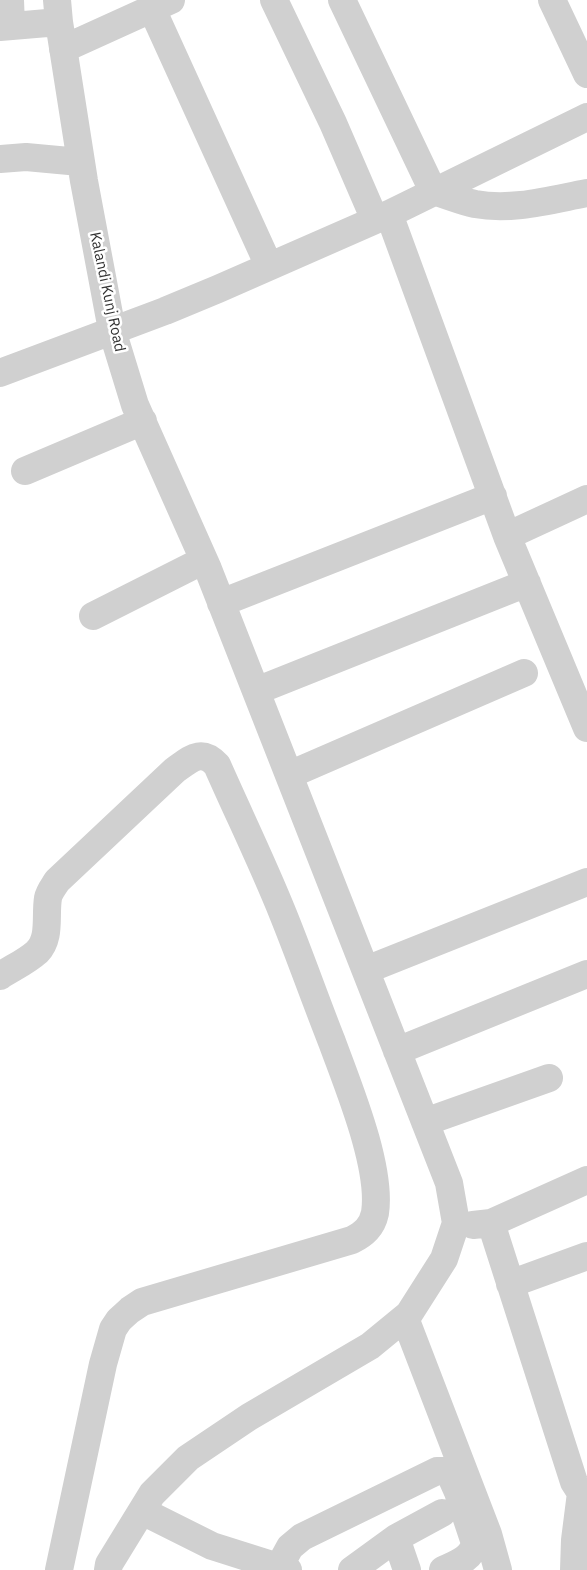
<!DOCTYPE html>
<html>
<head>
<meta charset="utf-8">
<style>
  body { margin:0 }
  canvas { display:block; background:#fff }
</style>
</head>
<body>
<canvas width="587" height="1570"></canvas>
<script>
const ctx = document.querySelector('canvas').getContext('2d');
ctx.lineJoin = 'round';
function stroke(path, color, width, dash) {
  ctx.strokeStyle = color;
  ctx.lineWidth = width;
  ctx.lineCap = dash ? 'butt' : 'round';
  ctx.setLineDash(dash || []);
  ctx.stroke(path);
}
function label(font, color, halo, rows, align = 'center') {
  ctx.font = font + ' "IBM Plex Sans",sans-serif';
  ctx.lineWidth = 5;
  ctx.setLineDash([]);
  ctx.textBaseline = 'middle';
  ctx.strokeStyle = halo;
  ctx.fillStyle = color;
  for (const [text, x, y, turn = 0] of rows) {
    ctx.save();
    ctx.translate(x, y);
    ctx.rotate((+turn || 0) * Math.PI / 180);
    ctx.textAlign = isNaN(turn) ? turn : align;
    if (halo) ctx.strokeText(text, 0, 0);
    ctx.fillText(text, 0, 0);
    ctx.restore();
  }
}
const minor = new Path2D(`
  M10 0 11 26
  M57 0 59 22 84 181 112 330 135 405 208 569 449 1183 456 1223 444 1259 409 1314 370 1346 249 1417 188 1458 152 1494 109 1564 108 1570
  M274 0 333 123 375 220
  M342 0 433 191C447 195 461 201 475 204 512 211 550 200 587 193
  M552 0 587 74
  M152 9 269 266
  M0 27 59 22
  M63 49 171 0
  M0 159 26 157 80 162
  M389 214 507 536 587 728
  M0 373 165 311 218 289 389 214 587 117
  M25 471 143 421
  M507 536 587 499
  M221 603 493 496
  M93 616 204 560
  M256 691 527 583
  M289 775 524 673
  M366 970 587 882
  M0 976C12 968 26 962 37 952 51 938 45 916 48 898 49 892 54 886 57 881L175 770C191 759 201 748 217 765 239 815 263 864 283 914 300 956 315 999 332 1042 348 1086 382 1167 375 1213 372 1227 364 1234 352 1240L142 1302 130 1310 119 1320 113 1329 103 1364 59 1570
  M397 1051 587 974
  M425 1122 549 1078
  M491 1223 574 1482 581 1493 587 1495
  M473 1225 491 1223 587 1180
  M510 1284 587 1256
  M405 1318 488 1534 498 1570
  M142 1511 212 1546 288 1570
  M396 1538 407 1570
  M279 1567 290 1547 302 1537 437 1471H443L450 1474 458 1492 475 1543C472 1559 456 1564 443 1570
  M352 1570 396 1538 442 1513
  M574 1570 575 1540 581 1493`);
const streetNames = [
  ["Kalandi Kunj Road",107,292,78]
];
stroke(minor, '#d0d0d0', 28);
label('15px', '#333', '#fff', streetNames);
</script>
</body>
</html>
